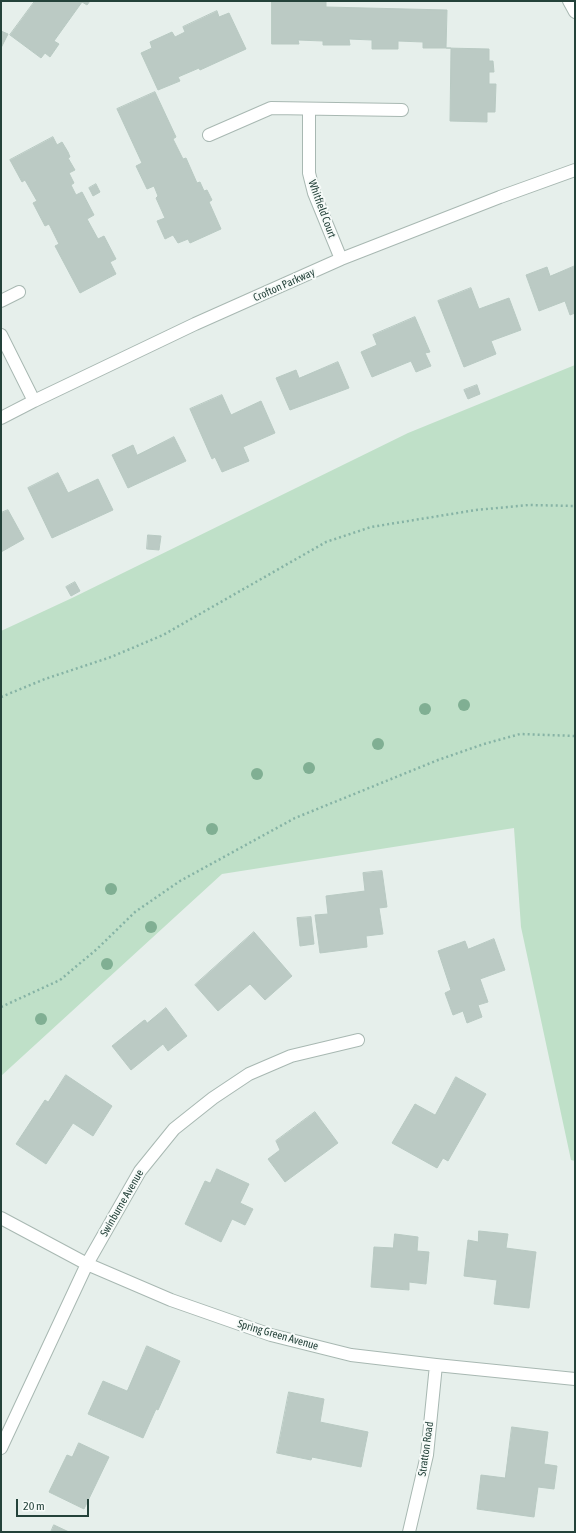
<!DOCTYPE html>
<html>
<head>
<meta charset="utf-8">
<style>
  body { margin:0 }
  #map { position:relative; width:576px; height:1533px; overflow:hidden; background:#e6efeb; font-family:"Asap Condensed",sans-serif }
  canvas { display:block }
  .frame { position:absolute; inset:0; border:2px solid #24423a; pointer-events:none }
  .scale { position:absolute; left:16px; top:1499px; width:73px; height:18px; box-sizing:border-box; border:2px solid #24423a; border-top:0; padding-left:5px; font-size:12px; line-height:14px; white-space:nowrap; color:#24423a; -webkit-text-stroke:3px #f7fbf9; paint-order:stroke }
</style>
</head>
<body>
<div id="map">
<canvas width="576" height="1533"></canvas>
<div class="frame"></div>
<div class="scale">20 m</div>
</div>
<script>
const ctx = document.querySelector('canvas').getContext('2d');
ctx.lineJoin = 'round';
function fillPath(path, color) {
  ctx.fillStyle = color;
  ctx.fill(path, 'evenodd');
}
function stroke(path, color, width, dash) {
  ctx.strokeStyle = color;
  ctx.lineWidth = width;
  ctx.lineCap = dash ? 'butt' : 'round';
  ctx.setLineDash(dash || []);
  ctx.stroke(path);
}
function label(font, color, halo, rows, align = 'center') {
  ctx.font = font + ' "Asap Condensed",sans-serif';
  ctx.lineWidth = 4;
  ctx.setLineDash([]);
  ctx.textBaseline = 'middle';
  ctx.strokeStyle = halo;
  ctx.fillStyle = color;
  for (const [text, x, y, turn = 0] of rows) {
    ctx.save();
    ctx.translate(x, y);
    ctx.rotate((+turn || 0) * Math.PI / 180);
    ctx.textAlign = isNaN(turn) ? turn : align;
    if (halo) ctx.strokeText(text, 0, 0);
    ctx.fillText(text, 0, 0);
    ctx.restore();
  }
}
const green = new Path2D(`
  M575 365V1161L571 1160 521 927 514 828 222 874 1 1076V631L72 598 408 433Z`);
const building = new Path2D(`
  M35 1H90L87 5 82 2 54 41 59 44 50 57 45 53 41 58 10 35Z
  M272 1 326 2V7L447 10 446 48 489 49V61H493L494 72H489V84H496L495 112H487V122L450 121 451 48H423V42L398 41V49H372V40L349 39 350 45H323V41L298 40 299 44H272Z
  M217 11 219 17 229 13 246 49 200 70 199 68 178 77 180 81 158 90 141 53 152 48 150 42 172 32 175 37 185 32 183 27Z
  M1 31 8 34 1 48Z
  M155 92 176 137 173 139 183 159 186 158 197 183 200 182 204 191 207 190 212 200 209 202 221 229 190 243 188 239 178 243 173 235 165 239 157 221 165 218 156 198 158 196 154 186 147 189 136 166 142 163 117 109Z
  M53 137 57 145 62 142 68 152 70 157 68 158 75 170 69 173 74 183 71 185 76 195 82 192 94 215 87 219 98 239 104 236 116 259 110 262 116 274 80 293 55 246 59 244 49 224 45 226 33 203 37 201 25 180 22 182 10 160Z
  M96 184 100 192 93 196 89 188Z
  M575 266V313L570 315 565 301 539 311 526 275 547 267 550 276Z
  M471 288 479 309 509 298 521 330 491 341 496 354 464 367 438 301Z
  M415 317 430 352 425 353 431 366 416 372 411 361 372 377 361 352 377 345 373 335Z
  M338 362 349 388 290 410 276 378 296 370 299 378Z
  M477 385 480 394 468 399 464 390Z
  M222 395 231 415 261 401 275 433 243 447 249 461 222 472 215 457 212 459 190 409Z
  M174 437 186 461 128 488 112 455 133 445 137 455Z
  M58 473 68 493 98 479 113 510 52 538 28 488Z
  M8 510 24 539 1 552V513Z
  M148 535 161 536 159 550 147 549Z
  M75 582 80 591 71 596 66 587Z
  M382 871 387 907 379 908 383 934 366 936 367 947 320 953 315 915 328 914 326 896 365 891 363 873Z
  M311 917 314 944 300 946 297 918Z
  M254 932 292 976 265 1000 250 984 218 1011 195 985Z
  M494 939 505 970 480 979 488 1002 478 1005 482 1017 467 1023 463 1011 453 1015 445 993 451 990 438 951 465 941 468 949Z
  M166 1008 187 1036 168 1051 163 1044 131 1070 112 1046 143 1021 145 1020 147 1023Z
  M66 1075 112 1106 93 1136 73 1123 46 1164 16 1144 45 1100 48 1102Z
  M456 1077 486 1094 448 1161 443 1158 437 1168 392 1143 415 1104 435 1115Z
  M315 1112 338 1143 285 1182 268 1159 280 1150 276 1141Z
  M217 1169 249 1184 240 1203 253 1209 245 1225 232 1219 221 1242 185 1224 205 1181 210 1183Z
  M479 1231 508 1234 506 1248 536 1252 529 1308 494 1304 497 1280 464 1276 468 1240 478 1242Z
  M395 1234 418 1237 417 1251 429 1252 426 1284 409 1282V1290L371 1287 374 1247 393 1248Z
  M147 1346 180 1361 158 1410 156 1409 143 1438 88 1414 103 1381 127 1391Z
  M289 1392 324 1399 320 1422 368 1432 361 1467 312 1457 311 1460 277 1453Z
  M512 1427 548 1432 544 1464 557 1466 554 1489 538 1487 534 1517 477 1509 481 1475 505 1478Z
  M79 1443 109 1457 84 1509 49 1492 67 1455 72 1457Z
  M54 1525 69 1532H51Z`);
const path = new Path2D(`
  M1 697 45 679 111 657 163 635 326 542 371 527 476 510 529 505 575 506
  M1 1007 60 980 97 949 135 912 180 881 295 818 438 760 484 744 520 734 575 736`);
const minor = new Path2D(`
  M569 1 575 12
  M309 109V173L314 193 341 259
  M209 135 271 108 402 110
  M1 301 19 292
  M1 335 34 401
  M1 418 34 401 195 324 341 259 500 197 575 170
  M1 1218 87 1264 171 1300 271 1335 351 1355 436 1365 575 1379
  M1 1448 87 1264 140 1171 174 1129 213 1098 249 1074 291 1056 358 1040
  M409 1532 427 1455 436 1365`);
const trees = [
  [464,705],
  [425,709],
  [378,744],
  [309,768],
  [257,774],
  [212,829],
  [111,889],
  [151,927],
  [107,964],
  [41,1019]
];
const streetNames = [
  ["Whitfield Court",322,209,70],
  ["Crofton Parkway",284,285,-24],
  ["Swinburne Avenue",122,1203,-60],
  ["Spring Green Avenue",278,1335,16],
  ["Stratton Road",426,1449,-82]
];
fillPath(green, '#bfe0c8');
fillPath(building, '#bbcac4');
stroke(building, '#b8c9c2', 1);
stroke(minor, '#a8b8b2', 14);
stroke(path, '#86b3a5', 2.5, [2, 3]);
stroke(minor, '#fff', 12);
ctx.fillStyle = '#80af93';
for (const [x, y] of trees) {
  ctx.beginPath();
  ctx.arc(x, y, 6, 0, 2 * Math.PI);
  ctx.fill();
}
label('11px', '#24423a', '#f7fbf9', streetNames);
</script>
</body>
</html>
